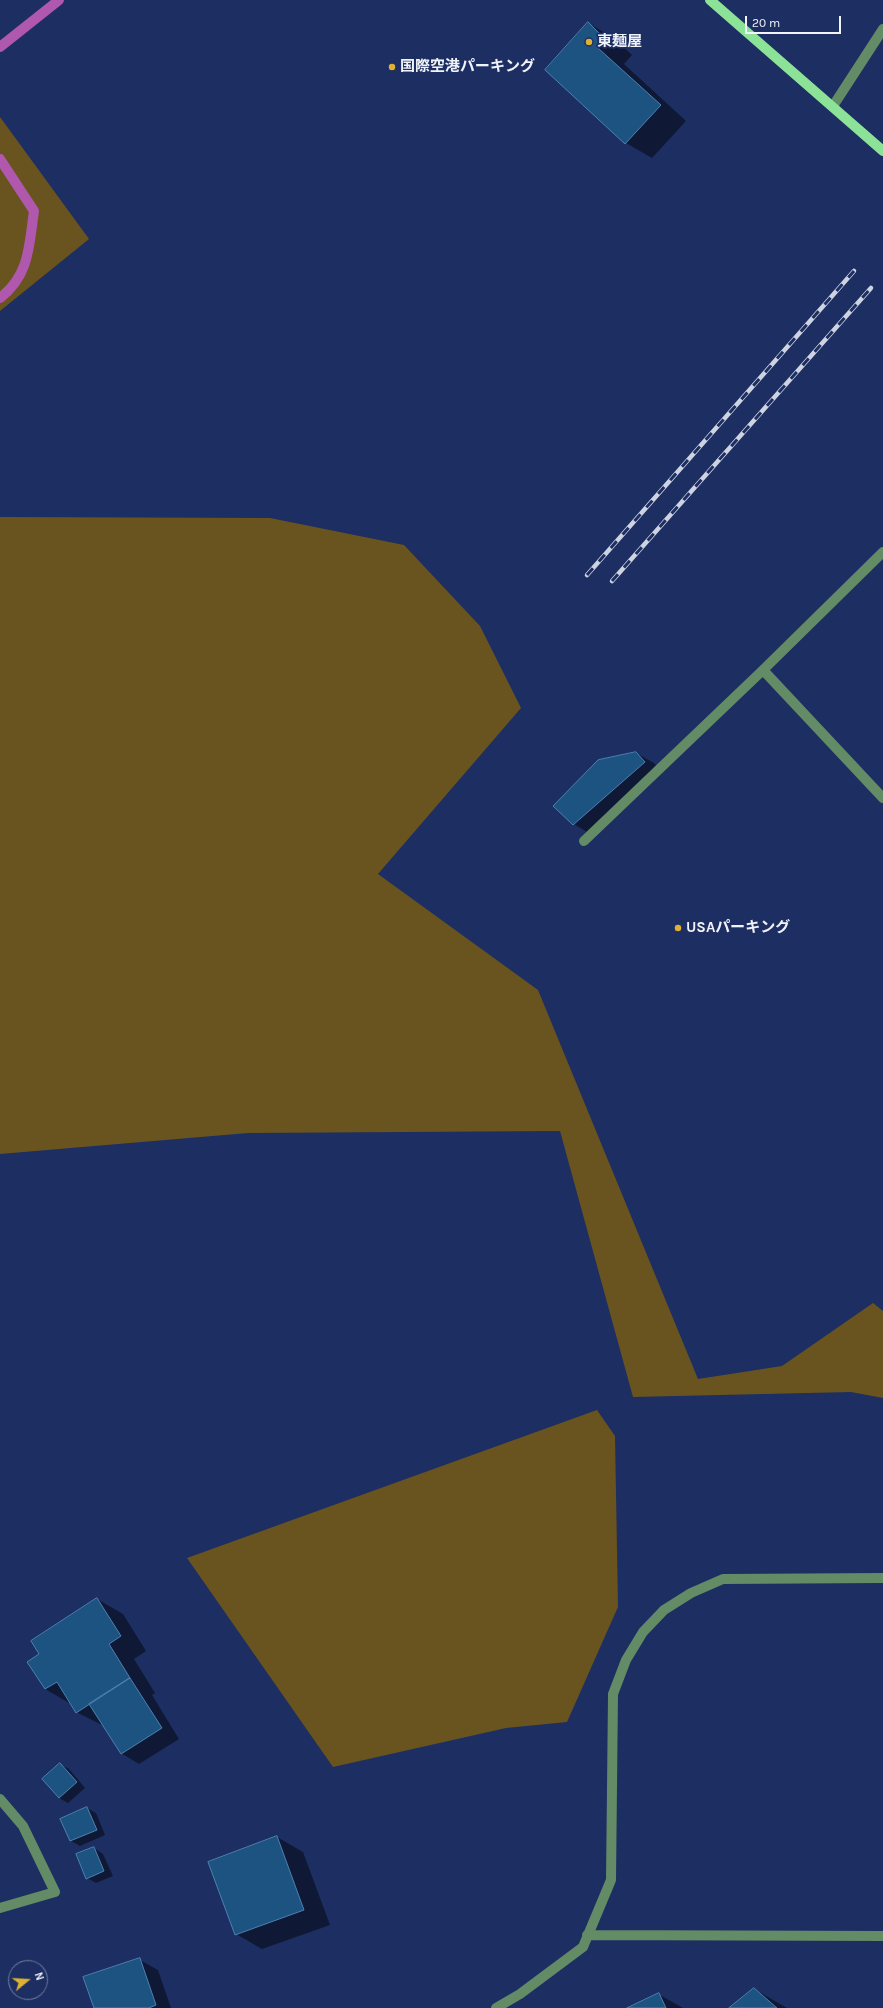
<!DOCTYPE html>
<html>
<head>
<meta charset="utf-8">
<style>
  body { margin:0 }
  #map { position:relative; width:883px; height:2008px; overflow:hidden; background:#1d2e62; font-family:Karla,sans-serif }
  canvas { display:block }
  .north { position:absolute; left:8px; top:1960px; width:40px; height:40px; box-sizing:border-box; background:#1d2e62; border:1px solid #717d9e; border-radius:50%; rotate:72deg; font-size:11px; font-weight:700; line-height:16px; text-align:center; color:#f0f3f9 }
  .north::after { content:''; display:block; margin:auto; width:14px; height:18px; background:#deb133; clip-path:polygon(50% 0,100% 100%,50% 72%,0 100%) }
  .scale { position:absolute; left:745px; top:16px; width:96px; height:18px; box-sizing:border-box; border:2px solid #f0f3f9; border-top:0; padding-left:5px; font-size:12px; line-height:14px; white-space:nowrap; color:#f0f3f9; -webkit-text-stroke:3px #1d2e62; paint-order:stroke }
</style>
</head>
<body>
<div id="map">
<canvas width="883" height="2008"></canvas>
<div class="north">N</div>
<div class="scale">20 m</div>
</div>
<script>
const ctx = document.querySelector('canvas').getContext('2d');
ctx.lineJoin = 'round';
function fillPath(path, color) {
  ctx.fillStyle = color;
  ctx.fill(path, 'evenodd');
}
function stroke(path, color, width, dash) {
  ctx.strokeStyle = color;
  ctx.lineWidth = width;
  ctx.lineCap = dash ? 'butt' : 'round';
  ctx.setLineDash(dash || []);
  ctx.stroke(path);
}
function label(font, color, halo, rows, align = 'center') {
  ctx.font = font + ' Karla,"Noto Sans JP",sans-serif';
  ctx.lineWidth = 3.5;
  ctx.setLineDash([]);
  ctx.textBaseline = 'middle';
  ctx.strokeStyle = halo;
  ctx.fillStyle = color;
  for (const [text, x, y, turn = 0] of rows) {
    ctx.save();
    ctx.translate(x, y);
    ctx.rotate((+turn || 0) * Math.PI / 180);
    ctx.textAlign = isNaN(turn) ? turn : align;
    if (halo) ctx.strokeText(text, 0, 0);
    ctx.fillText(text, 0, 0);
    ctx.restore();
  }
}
const green = new Path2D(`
  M0 117 89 239 0 311Z
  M0 517 270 518 404 545 480 626 521 708 378 874 538 990 698 1379 782 1366 873 1303 883 1311V1398L851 1392 633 1397 560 1131 248 1133 0 1154Z
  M597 1410 615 1436 618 1607 567 1722 506 1728 333 1767 187 1558Z`);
const shadow = new Path2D(`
  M588 23 614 38 632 55 624 64 686 121 652 158 626 143 546 69Z
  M636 753 654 763 662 773 592 835 574 824 554 806Z
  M97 1599 123 1614 146 1651 134 1659 155 1693 152 1695 179 1739 139 1764 121 1753 104 1726 76 1712 71 1704 45 1689 41 1654Z
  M60 1764 69 1769 85 1788 68 1803 59 1798 43 1779Z
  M87 1808 96 1813 105 1835 80 1846 71 1841 62 1819Z
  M277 1837 303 1852 330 1925 262 1949 236 1934Z
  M94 1848 103 1854 113 1876 96 1883 87 1878Z
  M140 1960 158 1970 171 2008H95Z
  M754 1989 787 2008H730Z
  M658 1994 683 2008H629Z`);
const stream = new Path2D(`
  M0 47 59 0
  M0 159 34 211C29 245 30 275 0 298`);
const building = new Path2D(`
  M588 22 606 40 598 48 661 105 625 144 545 70Z
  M636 752 645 762 573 825 553 806 598 760Z
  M97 1598 121 1636 109 1644 130 1678 76 1713 57 1682 45 1689 27 1662 39 1654 31 1641Z
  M130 1678 162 1728 121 1754 89 1704Z
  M60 1763 77 1782 59 1798 42 1779Z
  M87 1807 97 1830 70 1841 60 1819Z
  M277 1836 304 1910 235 1935 208 1862Z
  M94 1847 104 1871 86 1879 76 1854Z
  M140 1958 156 2005 149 2008H94L83 1977Z
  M754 1988 777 2008H729Z
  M659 1993 666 2008H627Z`);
const minor = new Path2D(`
  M833 106 883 29
  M883 552 763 670 883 798
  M584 841 763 670
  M0 1799 23 1826 55 1892 0 1908
  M587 1935 883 1936
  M496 2008 520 1994 583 1947 611 1880 613 1694 626 1660 643 1632 664 1610 691 1593 723 1579 883 1578`);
const major = new Path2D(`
  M710 0 883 151`);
const rail = new Path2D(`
  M587 575 854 271
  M612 581 871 288`);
const markers = [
  [589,42,4,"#deb133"],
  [392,67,4,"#deb133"],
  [678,928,4,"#deb133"]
];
const poiNames = [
  ["東麺屋",597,42],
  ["国際空港パーキング",400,67],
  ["USAパーキング",686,928]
];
fillPath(green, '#69541f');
fillPath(shadow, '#0007');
stroke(stream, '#af58ae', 10);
fillPath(building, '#1c5380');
stroke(building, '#4c81b2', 1);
stroke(minor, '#628b66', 10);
stroke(major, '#8ce398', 10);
stroke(rail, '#ced3e1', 4.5);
stroke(rail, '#1d2e62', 3, [9]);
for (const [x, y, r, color] of markers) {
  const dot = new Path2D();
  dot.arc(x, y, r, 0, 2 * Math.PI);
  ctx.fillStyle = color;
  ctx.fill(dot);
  stroke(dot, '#1d2e62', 1.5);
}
label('bold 15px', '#f0f3f9', '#1d2e62', poiNames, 'left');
</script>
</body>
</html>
